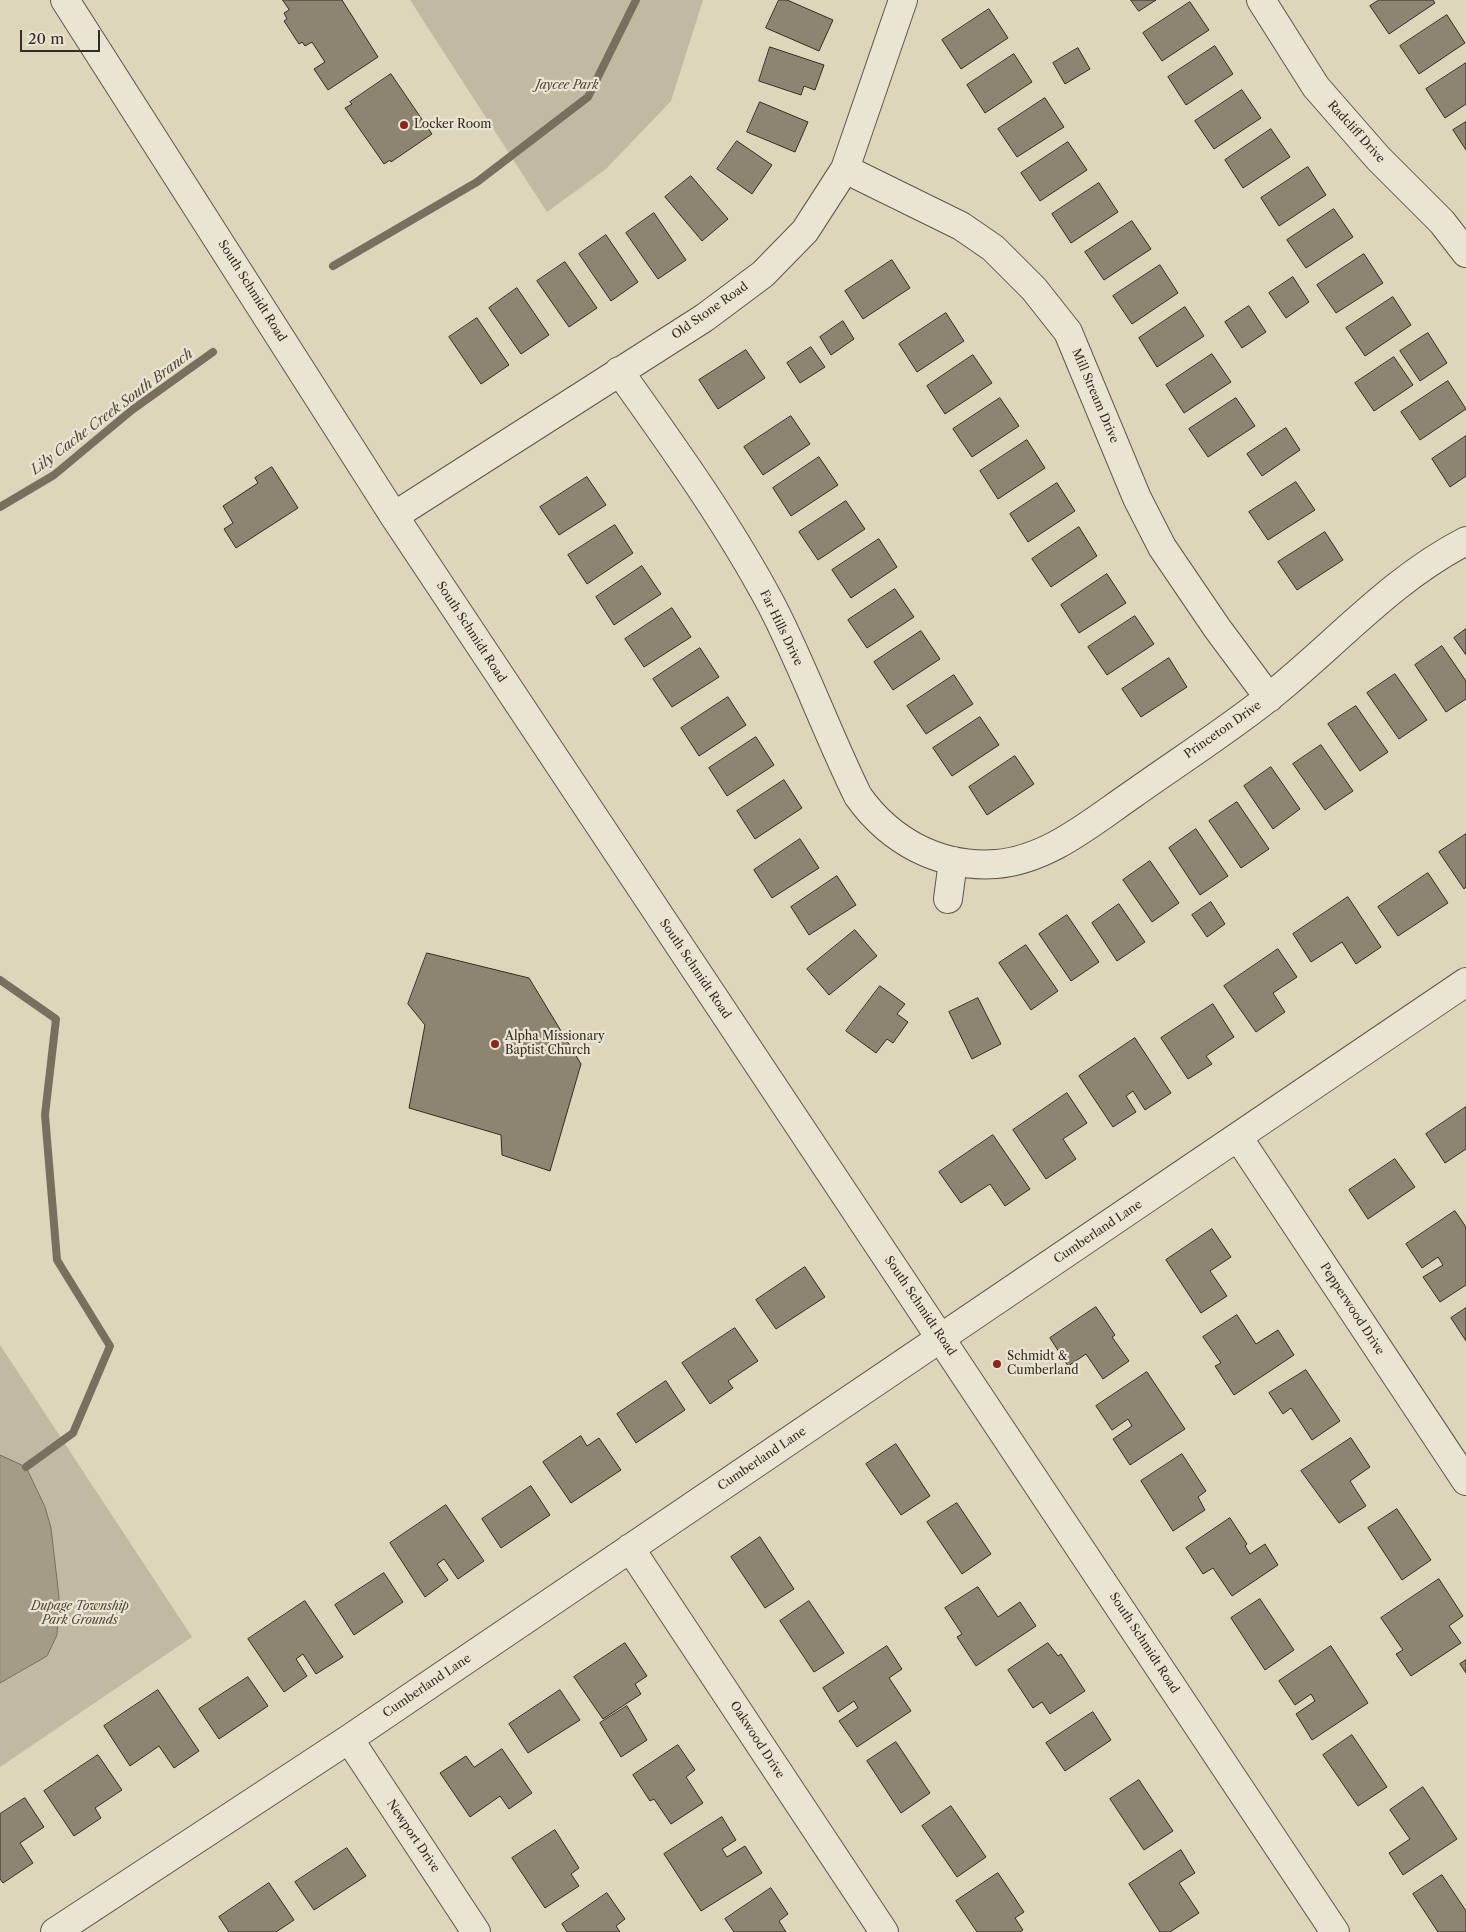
<!DOCTYPE html>
<html>
<head>
<meta charset="utf-8">
<style>
  body { margin:0 }
  #map { position:relative; width:1466px; height:1932px; overflow:hidden; background:#ded6bb; font-family:"Libre Caslon Text",serif }
  canvas { display:block }
  .scale { position:absolute; left:20px; top:30px; width:80px; height:22px; box-sizing:border-box; border:2px solid #352c22; border-top:0; padding-left:6px; font-size:15px; line-height:18px; white-space:nowrap; color:#352c22; -webkit-text-stroke:4px #eae4d3; paint-order:stroke }
</style>
</head>
<body>
<div id="map">
<canvas width="1466" height="1932"></canvas>
<div class="scale">20 m</div>
</div>
<script>
const ctx = document.querySelector('canvas').getContext('2d');
ctx.lineJoin = 'round';
function fillPath(path, color) {
  ctx.fillStyle = color;
  ctx.fill(path, 'evenodd');
}
function stroke(path, color, width, dash) {
  ctx.strokeStyle = color;
  ctx.lineWidth = width;
  ctx.lineCap = dash ? 'butt' : 'round';
  ctx.setLineDash(dash || []);
  ctx.stroke(path);
}
function label(font, color, halo, rows, align = 'center') {
  ctx.font = font + ' "Libre Caslon Text",serif';
  ctx.lineWidth = 4.5;
  ctx.setLineDash([]);
  ctx.textBaseline = 'middle';
  ctx.strokeStyle = halo;
  ctx.fillStyle = color;
  for (const [text, x, y, turn = 0] of rows) {
    ctx.save();
    ctx.translate(x, y);
    ctx.rotate((+turn || 0) * Math.PI / 180);
    ctx.textAlign = isNaN(turn) ? turn : align;
    if (halo) ctx.strokeText(text, 0, 0);
    ctx.fillText(text, 0, 0);
    ctx.restore();
  }
}
const green = new Path2D(`
  M410 0H703L671 101 606 169 547 212Z
  M0 1345 192 1637 0 1767Z`);
const water = new Path2D(`
  M0 1455 26 1467 45 1507 51 1528 59 1597 57 1635 47 1656 0 1683Z`);
const stream = new Path2D(`
  M333 266 477 182 588 97 636 0
  M0 507 54 475 132 410 213 352
  M0 980 56 1019 45 1115 57 1260 110 1346 73 1433 26 1467`);
const building = new Path2D(`
  M283 0H342L378 57 328 90 314 69 325 62 312 42 305 46 302 42 299 44 284 21 287 19 284 13 289 10Z
  M779 0H787L833 20 819 51 766 28Z
  M1131 0H1156L1139 11Z
  M1379 0H1433L1435 3 1389 34 1370 6Z
  M1190 2 1209 30 1162 61 1143 33Z
  M989 9 1008 38 961 69 942 40Z
  M1447 15 1465 43 1419 74 1400 46Z
  M1215 46 1233 74 1186 105 1168 77Z
  M770 47 824 65 815 90 804 86 801 95 759 81Z
  M1078 48 1090 69 1065 84 1053 63Z
  M1014 54 1032 82 985 113 967 85Z
  M1466 63V104L1445 118 1426 89Z
  M391 74 432 134 391 162 390 160 384 164 345 108 352 104 350 102Z
  M1242 90 1261 118 1214 149 1195 121Z
  M1045 98 1064 127 1017 157 998 129Z
  M760 102 808 122 795 152 747 132Z
  M1466 122V150L1453 130Z
  M1271 129 1290 157 1243 188 1225 160Z
  M737 141 772 165 752 194 717 169Z
  M1068 142 1087 170 1040 201 1021 173Z
  M1308 167 1326 195 1279 226 1261 198Z
  M691 176 728 219 702 241 665 197Z
  M1099 183 1118 212 1071 243 1052 214Z
  M1334 209 1353 237 1306 268 1287 240Z
  M654 213 686 260 658 279 626 233Z
  M1132 221 1151 249 1104 280 1085 252Z
  M606 235 638 282 611 301 579 254Z
  M1364 254 1383 283 1336 313 1317 285Z
  M892 260 910 288 863 319 845 291Z
  M565 262 597 308 569 327 537 281Z
  M1160 265 1178 293 1132 324 1113 296Z
  M1293 277 1309 302 1286 318 1269 293Z
  M517 288 549 335 521 354 489 308Z
  M1393 297 1411 325 1365 356 1346 328Z
  M1249 306 1266 332 1242 348 1225 322Z
  M1185 307 1204 336 1157 367 1139 338Z
  M946 313 964 341 917 372 899 344Z
  M477 318 509 365 481 384 449 337Z
  M843 321 854 339 831 355 820 337Z
  M1428 333 1447 363 1420 381 1400 351Z
  M811 347 825 367 800 383 787 363Z
  M746 350 765 378 718 409 699 380Z
  M1212 354 1231 382 1184 413 1166 385Z
  M973 355 992 383 945 414 927 386Z
  M1394 357 1413 385 1374 411 1355 383Z
  M1448 381 1466 409 1420 440 1401 412Z
  M1000 398 1019 426 972 457 953 429Z
  M1236 398 1255 426 1208 457 1189 429Z
  M791 416 810 444 763 475 744 447Z
  M1286 428 1300 450 1262 476 1247 454Z
  M1466 436V476L1450 487 1432 459Z
  M1027 440 1045 468 998 499 980 471Z
  M819 457 838 485 791 516 773 488Z
  M272 467 298 508 236 548 224 529 233 523 223 506 258 483 255 478Z
  M587 477 606 505 559 535 540 507Z
  M1296 482 1315 510 1268 540 1249 512Z
  M1057 483 1075 511 1028 542 1010 514Z
  M846 501 865 529 818 560 799 532Z
  M615 525 633 553 587 584 568 555Z
  M1079 527 1097 556 1051 587 1032 559Z
  M1325 532 1343 560 1297 590 1278 562Z
  M879 539 897 567 851 598 832 570Z
  M642 566 661 594 614 625 596 597Z
  M1107 574 1126 603 1079 633 1061 605Z
  M895 589 914 617 867 648 848 620Z
  M672 608 691 637 644 667 625 639Z
  M1135 616 1154 644 1107 675 1088 647Z
  M1466 629V655L1454 638Z
  M921 631 940 659 893 690 874 662Z
  M1442 646 1466 681V699L1446 712 1415 665Z
  M700 648 719 677 672 707 653 679Z
  M1169 658 1187 687 1141 717 1122 689Z
  M1395 674 1427 720 1399 739 1367 693Z
  M954 675 973 704 926 734 907 706Z
  M728 697 746 725 699 756 681 728Z
  M1356 706 1388 752 1360 771 1328 724Z
  M980 717 999 745 952 776 933 748Z
  M756 737 774 765 727 796 709 768Z
  M1321 745 1353 791 1325 810 1293 764Z
  M1015 756 1034 784 987 815 969 787Z
  M1271 767 1300 809 1273 829 1244 786Z
  M784 780 802 808 755 839 737 811Z
  M1237 802 1269 849 1241 868 1209 821Z
  M1196 829 1228 876 1200 895 1169 848Z
  M1466 834V887L1464 889 1439 852Z
  M800 839 819 868 772 898 754 870Z
  M1150 861 1179 903 1152 922 1123 880Z
  M1428 873 1448 903 1398 936 1378 907Z
  M837 876 856 905 809 935 791 907Z
  M1348 897 1381 947 1356 964 1342 942 1311 962 1293 934Z
  M1211 902 1225 924 1207 937 1192 915Z
  M1119 904 1145 942 1117 961 1092 923Z
  M1067 915 1099 962 1071 981 1039 934Z
  M855 930 877 956 829 995 807 969Z
  M1026 945 1058 991 1031 1010 999 963Z
  M1278 949 1297 977 1273 993 1285 1012 1256 1032 1224 986Z
  M427 953 529 978 581 1064 550 1171 502 1155 501 1135 409 1108 425 1025 408 1004Z
  M880 986 905 1004 897 1014 908 1022 893 1043 887 1039 876 1053 846 1031Z
  M978 998 1001 1044 972 1059 949 1012Z
  M1213 1004 1234 1037 1206 1056 1212 1064 1188 1079 1161 1038Z
  M1135 1038 1171 1093 1145 1110 1133 1091 1126 1096 1136 1112 1113 1127 1079 1076Z
  M1067 1093 1087 1123 1063 1139 1076 1159 1046 1179 1013 1130Z
  M1466 1107V1149L1445 1163 1426 1134Z
  M993 1135 1030 1189 1005 1206 990 1184 961 1203 939 1172Z
  M1395 1159 1415 1187 1368 1219 1349 1190Z
  M1455 1211 1466 1227V1285L1440 1302 1423 1277 1443 1265 1438 1257 1422 1268 1406 1244Z
  M1212 1229 1231 1257 1210 1271 1227 1296 1201 1313 1166 1260Z
  M805 1267 825 1297 776 1329 756 1300Z
  M1096 1307 1115 1335 1112 1337 1129 1361 1103 1379 1086 1354 1068 1366 1050 1338Z
  M1466 1308V1341L1451 1318Z
  M1237 1315 1256 1344 1278 1330 1294 1355 1234 1395 1215 1366 1221 1363 1203 1337Z
  M735 1328 758 1361 728 1381 733 1388 710 1404 682 1363Z
  M1306 1370 1340 1421 1312 1440 1291 1408 1283 1414 1269 1393Z
  M1147 1372 1185 1429 1130 1465 1113 1439 1132 1426 1128 1419 1112 1430 1096 1406Z
  M666 1381 685 1410 636 1443 617 1414Z
  M581 1436 587 1446 599 1438 621 1470 571 1503 543 1462Z
  M1351 1438 1370 1467 1350 1481 1366 1506 1339 1523 1301 1471Z
  M896 1444 930 1496 901 1515 866 1464Z
  M1182 1454 1206 1491 1198 1497 1205 1510 1173 1531 1141 1481Z
  M531 1486 550 1515 501 1548 482 1519Z
  M957 1503 991 1554 962 1574 927 1522Z
  M446 1505 484 1561 458 1579 444 1559 437 1564 448 1580 425 1597 390 1543Z
  M1397 1509 1431 1560 1402 1580 1368 1528Z
  M1230 1518 1247 1544 1245 1546 1250 1554 1265 1544 1278 1565 1232 1596 1213 1568 1203 1574 1186 1548Z
  M760 1537 794 1589 765 1608 731 1557Z
  M384 1573 403 1602 354 1635 335 1605Z
  M1439 1579 1463 1616 1449 1626 1461 1643 1411 1676 1396 1654 1403 1650 1381 1618Z
  M978 1587 998 1617 1020 1602 1036 1626 976 1666 957 1637 962 1634 945 1608Z
  M1260 1599 1294 1650 1265 1670 1231 1618Z
  M305 1601 343 1657 316 1674 303 1654 296 1659 307 1676 284 1692 248 1639Z
  M809 1601 844 1653 814 1672 780 1621Z
  M625 1643 647 1676 635 1684 641 1694 603 1719 574 1677Z
  M1048 1643 1058 1656 1061 1654 1085 1691 1050 1714 1042 1702 1033 1708 1008 1670Z
  M887 1646 902 1669 889 1678 911 1711 857 1747 839 1721 858 1708 854 1701 838 1712 823 1688Z
  M1331 1646 1368 1703 1312 1740 1296 1714 1315 1701 1311 1694 1295 1705 1279 1681Z
  M1466 1660V1673L1460 1664Z
  M248 1677 268 1706 219 1739 199 1709Z
  M158 1690 199 1751 174 1768 159 1746 130 1766 104 1726Z
  M560 1690 580 1720 528 1753 509 1724Z
  M627 1706 647 1740 621 1757 600 1723Z
  M1093 1712 1111 1740 1065 1771 1046 1743Z
  M1352 1735 1387 1787 1358 1806 1323 1755Z
  M896 1742 930 1793 901 1813 867 1761Z
  M678 1745 695 1770 686 1777 703 1803 671 1824 654 1799 650 1801 633 1775Z
  M502 1749 532 1793 509 1809 500 1796 470 1817 440 1773 466 1756 474 1767Z
  M98 1755 122 1790 95 1808 101 1818 74 1836 44 1791Z
  M1139 1780 1173 1831 1144 1850 1110 1799Z
  M1423 1787 1457 1839 1403 1875 1389 1853 1410 1839 1390 1810Z
  M25 1798 44 1827 20 1843 33 1863 3 1883 0 1879V1814Z
  M951 1806 986 1857 957 1877 922 1826Z
  M722 1817 736 1840 722 1849 727 1857 745 1846 762 1873 701 1911 664 1854Z
  M555 1830 579 1868 571 1874 579 1886 545 1908 512 1858Z
  M347 1848 366 1876 314 1910 295 1882Z
  M1181 1850 1195 1873 1179 1883 1199 1913 1170 1932H1160L1129 1884Z
  M998 1873 1024 1912 1015 1918 1023 1930 1020 1932H977L956 1901Z
  M1442 1875 1466 1911V1932H1438L1413 1894Z
  M269 1883 294 1920 276 1932H229L219 1917Z
  M771 1888 788 1914 779 1921 786 1932H734L725 1919Z
  M607 1893 625 1919 616 1926 620 1932H567L562 1924Z`);
const minor = new Path2D(`
  M1261 0 1316 87 1378 158 1442 222 1466 253
  M845 169 961 226 993 248 1034 289 1068 332 1137 498 1162 547 1217 628 1269 698
  M619 371C673 447 728 523 772 606 804 668 827 733 858 796 890 841 939 868 996 864 1048 860 1092 822 1133 794 1178 762 1225 732 1268 698 1335 645 1390 580 1466 541
  M394 516 704 318 763 274 805 231 845 169 903 0
  M948 899 953 861
  M1238 1137 1466 1481
  M630 1548 884 1932
  M349 1739 476 1932
  M55 1932 349 1739 1466 982`);
const tertiary = new Path2D(`
  M65 0 394 516 1335 1932`);
const markers = [
  [404,125,5,"#8f2418"],
  [495,1044,5,"#8f2418"],
  [997,1364,5,"#8f2418"]
];
const parkNames = [
  ["Jaycee Park",567,86],
  ["Dupage Township",80,1607],
  ["Park Grounds",80,1621]
];
const poiNames = [
  ["Locker Room",414,125],
  ["Alpha Missionary",505,1037],
  ["Baptist Church",505,1051],
  ["Schmidt &",1007,1357],
  ["Cumberland",1007,1371]
];
const streetNames = [
  ["Radcliff Drive",1356,132,48],
  ["South Schmidt Road",252,291,58],
  ["Old Stone Road",710,311,-35],
  ["Mill Stream Drive",1095,396,67],
  ["Far Hills Drive",781,628,64],
  ["South Schmidt Road",471,632,57],
  ["Princeton Drive",1223,730,-35],
  ["South Schmidt Road",695,969,56],
  ["Cumberland Lane",1098,1232,-34],
  ["South Schmidt Road",920,1306,56],
  ["Pepperwood Drive",1352,1309,57],
  ["Cumberland Lane",762,1459,-34],
  ["South Schmidt Road",1144,1643,57],
  ["Cumberland Lane",427,1686,-34],
  ["Oakwood Drive",757,1740,57],
  ["Newport Drive",413,1836,56]
];
const waterNames = [
  ["Lily Cache Creek South Branch",112,412,-37]
];
fillPath(green, '#c1b9a1');
fillPath(water, '#a59c87');
stroke(water, '#786f5f', 1);
stroke(stream, '#786f5f', 8);
fillPath(building, '#8d8472');
stroke(building, '#352c22', 1);
stroke(minor, '#5f5648', 30);
stroke(tertiary, '#5f5648', 30);
stroke(minor, '#eae4d3', 28);
stroke(tertiary, '#eae4d3', 28);
for (const [x, y, r, color] of markers) {
  const dot = new Path2D();
  dot.arc(x, y, r, 0, 2 * Math.PI);
  ctx.fillStyle = color;
  ctx.fill(dot);
  stroke(dot, '#eae4d3', 2);
}
label('italic 12px', '#51483b', '#eae4d3', parkNames);
label('12px', '#352c22', '#eae4d3', poiNames, 'left');
label('12px', '#352c22', '#eae4d3', streetNames);
label('italic 14px', '#51483b', '#eae4d3', waterNames);
</script>
</body>
</html>
